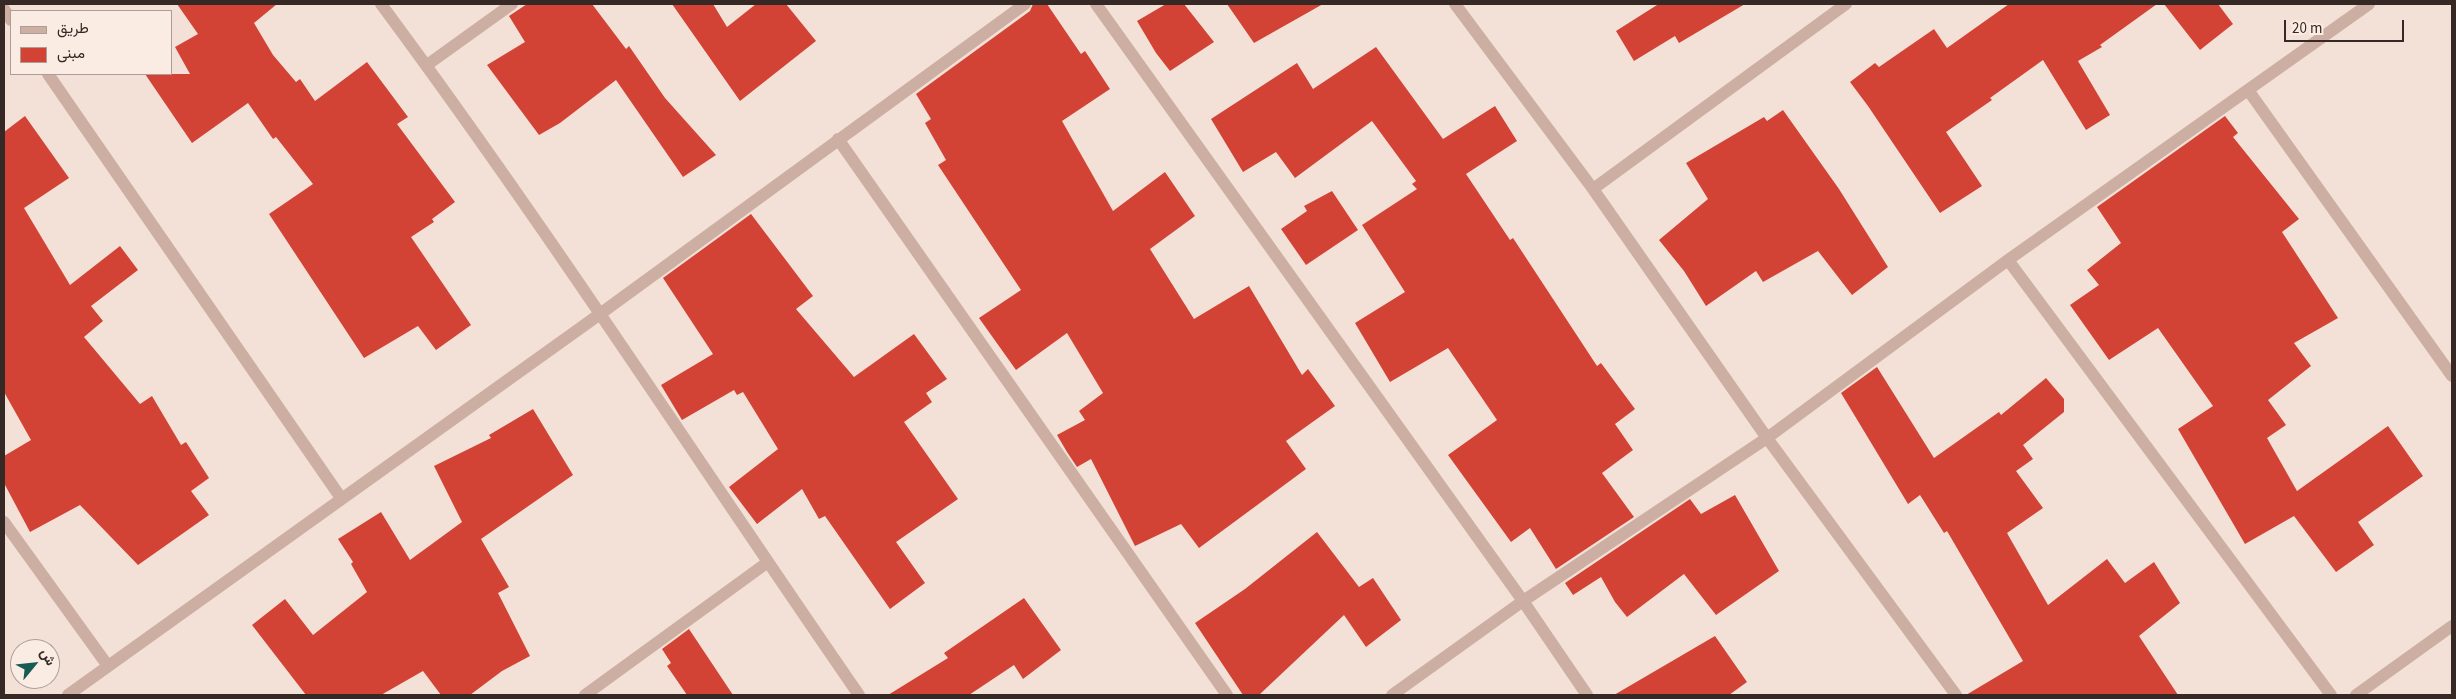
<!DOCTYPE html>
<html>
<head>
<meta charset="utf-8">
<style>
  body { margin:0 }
  #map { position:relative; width:2456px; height:699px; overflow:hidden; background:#f3e1d7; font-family:"Source Sans 3",Vazirmatn,sans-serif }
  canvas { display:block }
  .frame { position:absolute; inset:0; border:5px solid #362825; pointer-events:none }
  .legend { position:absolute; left:10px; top:10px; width:162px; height:65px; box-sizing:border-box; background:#fbece3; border:1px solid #ac9e97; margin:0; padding:6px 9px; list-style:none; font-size:15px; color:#362825 }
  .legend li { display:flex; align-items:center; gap:10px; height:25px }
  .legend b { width:25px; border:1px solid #ac9e97 }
  .north { position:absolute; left:10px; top:639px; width:50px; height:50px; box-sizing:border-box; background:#fbece3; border:1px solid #ac9e97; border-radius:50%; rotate:62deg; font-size:14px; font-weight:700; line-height:20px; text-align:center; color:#362825 }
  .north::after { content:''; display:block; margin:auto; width:18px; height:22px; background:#175b55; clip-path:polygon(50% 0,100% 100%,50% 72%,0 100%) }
  .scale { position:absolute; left:2284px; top:20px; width:120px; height:22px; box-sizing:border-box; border:2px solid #362825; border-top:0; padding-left:6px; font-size:15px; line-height:18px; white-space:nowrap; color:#362825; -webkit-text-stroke:4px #fbece3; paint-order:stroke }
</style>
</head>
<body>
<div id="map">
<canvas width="2456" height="699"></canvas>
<div class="frame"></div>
<ul class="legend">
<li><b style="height:6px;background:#ccafa2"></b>طريق</li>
<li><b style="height:14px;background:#d24336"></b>مبنى</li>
</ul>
<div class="north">ش</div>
<div class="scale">20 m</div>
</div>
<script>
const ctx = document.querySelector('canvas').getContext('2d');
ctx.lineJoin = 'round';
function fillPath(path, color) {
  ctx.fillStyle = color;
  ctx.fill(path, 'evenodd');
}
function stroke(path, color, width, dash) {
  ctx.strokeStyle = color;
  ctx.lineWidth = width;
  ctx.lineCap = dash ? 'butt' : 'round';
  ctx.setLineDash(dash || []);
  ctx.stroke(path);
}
const building = new Path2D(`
  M177 4H277L254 23 273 55 296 82 300 79 315 101 367 62 408 117 397 124 455 202 432 219 434 222 411 237 471 325 436 350 418 326 364 358 269 214 313 184 276 137 273 139 248 103 192 143 145 74H190L175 47 198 34Z
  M527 4H592L626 49 629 46 665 98 716 155 683 177 616 80 560 123 539 135 487 65 525 42 509 16Z
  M672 4H713L727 27 756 4H786L816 41 740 101Z
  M1033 4H1047L1081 54 1085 51 1110 89 1062 121 1113 211 1165 172 1195 216 1150 249 1194 319 1249 286 1302 375 1308 369 1335 406 1286 441 1306 469 1199 548 1181 524 1135 546 1091 459 1077 467 1067 452 1057 435 1085 420 1079 411 1103 393 1067 333 1016 370 979 318 1021 290 938 165 946 160 925 123 931 119 916 94 1030 11Z
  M1166 4H1184L1214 42 1170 71 1156 53 1137 21Z
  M1227 4H1323L1254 43Z
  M1656 4H1745L1679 43 1675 36 1634 61 1616 31 1657 5Z
  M2009 4H2157L2100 45 2102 47 2078 61 2110 115 2086 130 2043 60 1990 98 1992 100 1946 132 1982 186 1940 213 1868 106 1850 82 1875 63 1879 67 1934 29 1947 48Z
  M2164 4H2218L2233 24 2200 50Z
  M1376 47 1443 139 1495 106 1517 141 1466 174 1510 240 1513 238 1597 366 1601 363 1635 409 1615 424 1633 450 1602 473 1634 517 1556 569 1530 528 1511 542 1448 455 1497 420 1448 348 1390 382 1355 323 1405 292 1362 225 1417 189 1412 184 1416 181 1372 121 1295 178 1276 152 1243 172 1211 119 1297 63 1313 89Z
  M1783 110 1839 189 1888 267 1852 295 1818 251 1763 282 1756 271 1706 306 1684 271 1659 240 1708 199 1686 163 1764 117 1767 121Z
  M25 116 69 178 24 208 70 285 120 246 138 270 91 306 103 321 84 337 140 404 152 396 181 445 186 442 209 478 191 491 209 515 138 565 80 505 30 532 4 483V456L31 440 4 392V132Z
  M2225 116 2238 133 2233 137 2299 219 2282 232 2338 318 2294 343 2311 366 2268 400 2286 425 2267 438 2297 491 2388 426 2423 476 2358 522 2374 545 2336 572 2294 516 2245 544 2178 429 2213 406 2158 328 2109 360 2070 305 2099 285 2087 270 2121 243 2097 207Z
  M1332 191 1358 230 1306 265 1281 229 1307 211 1304 206Z
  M751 214 813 296 796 309 854 377 914 334 947 379 926 393 932 402 904 422 958 499 896 542 925 583 890 609 825 516 819 519 802 489 757 524 729 487 778 449 743 392 737 395 734 390 682 420 661 385 713 354 663 278Z
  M1877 367 1934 458 1999 412 2001 415 2046 378 2064 399V412L2023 445 2033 459 2016 471 2043 508 2007 533 2048 605 2107 559 2125 583 2154 562 2180 603 2139 636 2178 695H1966L2023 661 1947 531 1944 533 1920 495 1908 504 1841 393Z
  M533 409 573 475 481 539 509 587 498 593 530 656 502 671 470 695H441L423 671 381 695H306L252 625 285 599 313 635 367 592 351 564 353 562 338 539 381 512 410 560 462 522 434 466 491 438 489 435Z
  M1735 495 1779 571 1716 615 1684 574 1627 617 1615 602 1601 577 1573 595 1565 583 1690 499 1701 514Z
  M1317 532 1359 587 1373 578 1401 620 1366 647 1344 615 1259 695H1243L1195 623 1245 589Z
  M1024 598 1061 650 1023 679 1014 665 969 695H888L948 658 944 653Z
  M689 629 733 695H687L667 666 671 663 662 649Z
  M1715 636 1747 682 1729 695H1614Z`);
const street = new Path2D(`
  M381 4C548 229 700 465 859 695
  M1096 4 1523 601 1587 695
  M1455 4 1593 189 1767 438 1956 695
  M4 9 11 20
  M427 65 512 4
  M48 74 341 498
  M2248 90 2452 376
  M838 139 1227 695
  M1593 189 1846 4
  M2008 260 2331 695
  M4 522 108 666
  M68 695 600 314 1025 4
  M585 695 768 562
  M1392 695 1523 601 1767 438 2008 260 2369 4
  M2356 695 2452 626`);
fillPath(building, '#d24336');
stroke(street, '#ccafa2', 12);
</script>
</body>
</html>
